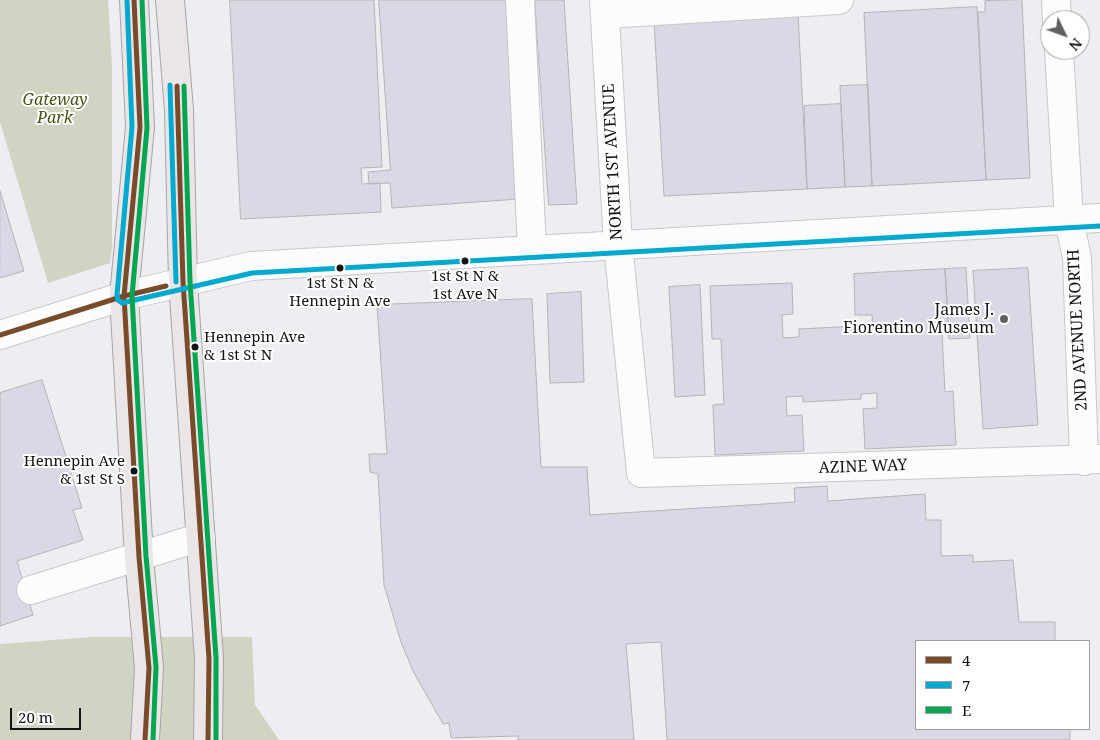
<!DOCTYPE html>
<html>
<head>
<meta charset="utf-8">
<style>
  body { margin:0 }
  #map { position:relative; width:1100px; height:740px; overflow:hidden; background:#edeef2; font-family:"Noto Serif",serif }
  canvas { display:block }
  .legend { position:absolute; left:915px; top:640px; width:175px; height:90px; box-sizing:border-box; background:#fff; border:1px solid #a1a1a2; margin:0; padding:6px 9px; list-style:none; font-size:15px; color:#141416 }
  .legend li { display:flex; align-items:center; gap:10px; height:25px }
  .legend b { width:25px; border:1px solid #a1a1a2 }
  .north { position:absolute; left:1040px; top:10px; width:50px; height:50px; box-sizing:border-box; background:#fff; border:1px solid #a1a1a2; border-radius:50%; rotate:132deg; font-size:14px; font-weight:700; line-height:20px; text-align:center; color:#141416 }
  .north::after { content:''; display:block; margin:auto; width:18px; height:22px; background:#606063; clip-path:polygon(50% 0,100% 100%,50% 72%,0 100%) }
  .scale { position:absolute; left:10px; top:708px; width:71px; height:22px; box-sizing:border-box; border:2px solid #141416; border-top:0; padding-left:6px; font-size:15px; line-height:18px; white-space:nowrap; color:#141416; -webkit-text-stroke:4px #fff; paint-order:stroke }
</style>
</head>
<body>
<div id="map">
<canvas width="1100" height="740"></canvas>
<ul class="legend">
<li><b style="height:6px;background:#7a4b2a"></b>4</li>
<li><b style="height:6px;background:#00a9ce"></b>7</li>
<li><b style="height:6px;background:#00a651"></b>E</li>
</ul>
<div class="north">N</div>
<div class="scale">20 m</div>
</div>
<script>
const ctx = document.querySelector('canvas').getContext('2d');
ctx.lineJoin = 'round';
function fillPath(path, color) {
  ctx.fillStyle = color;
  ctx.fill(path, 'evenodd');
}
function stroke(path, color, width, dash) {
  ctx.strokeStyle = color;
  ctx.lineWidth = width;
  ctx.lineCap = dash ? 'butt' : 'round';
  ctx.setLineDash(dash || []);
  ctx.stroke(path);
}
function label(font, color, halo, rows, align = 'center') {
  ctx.font = font + ' "Noto Serif",serif';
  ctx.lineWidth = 4;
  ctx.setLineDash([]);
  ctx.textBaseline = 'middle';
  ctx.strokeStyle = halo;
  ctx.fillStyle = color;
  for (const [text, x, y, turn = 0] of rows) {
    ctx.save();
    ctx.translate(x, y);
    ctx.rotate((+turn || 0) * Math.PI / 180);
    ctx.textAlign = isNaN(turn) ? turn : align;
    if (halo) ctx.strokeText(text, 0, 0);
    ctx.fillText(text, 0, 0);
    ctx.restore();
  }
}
const green = new Path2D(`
  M0 0H108L112 64V247L110 263 48 283 0 122Z
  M92 637H252L255 705 279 740H0V644Z`);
const building = new Path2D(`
  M230 0H374L382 167 361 168 362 184 380 183 381 212 241 219Z
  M379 0H507L519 199 392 208 390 183 369 184 368 172 390 170Z
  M535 0H564L577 204 549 205Z
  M1022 0 1030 178 986 180 978 12H985V1Z
  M977 7 986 180 872 186 864 13Z
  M798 13 807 189 664 196 654 21Z
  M868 85 872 186 845 187 840 86Z
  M841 104 845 187 807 189 804 106Z
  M0 191 24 271 0 278Z
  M966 268 970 338 949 339 945 269Z
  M1028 268 1038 425 983 429 973 271Z
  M945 269 949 333H942L945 392 953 391 956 445 865 449 863 409 877 408V393L861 394V399L803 402V396L786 397 787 416 802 415 804 451 715 455 713 405 724 404 721 339H712L710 286 792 283 793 314 782 315 783 338 799 337V329L859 326 860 333 873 332 872 315H855L854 274Z
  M700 285 705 395 675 397 669 287Z
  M581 292 584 382 550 383 547 294Z
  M532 299 541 467H587L590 515 795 502 794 488 827 486 828 501 925 494 926 520H941V556L973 555V562L1013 560 1019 622H1055V641H916V729H1070V740H667L661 642 626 644 634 740H518V736L451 738 449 723 443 724 413 671 401 642 384 585 378 474 370 472 369 454H387L377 305Z
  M42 380 82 508 73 510 83 540 17 561 33 615 0 626V393Z`);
const minor = new Path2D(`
  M520 0 532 249
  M604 0 618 244 641 473 1100 459
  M1056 0 1057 20
  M605 14 839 0
  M1059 50 1069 220 1077 258 1084 461
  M0 335 124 296 251 266 1100 218
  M31 590 201 537`);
const major = new Path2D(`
  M134 0 140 127 124 296 139 557 149 668 145 740
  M170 0 179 110 183 282 209 659 208 740`);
const bus1 = new Path2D(`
  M134 0 140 127 124 296 139 557 149 668 145 740
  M177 86 183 282 209 659 208 740
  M0 335 124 296 166 286`);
const bus2 = new Path2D(`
  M127 0 132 127 117 295 118 300 122 303 252 273 1100 226
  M170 85 176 282`);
const bus3 = new Path2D(`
  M142 0 147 128 132 296 146 556 156 667 153 740
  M184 86 190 282 216 658V740`);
const markers = [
  [465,261,4.5,"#141416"],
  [340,268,4.5,"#141416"],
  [1004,319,5,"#606063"],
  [195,347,4.5,"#141416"],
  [134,471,4.5,"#141416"]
];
const busNames = [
  ["1st St N &",465,277],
  ["1st Ave N",465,295],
  ["1st St N &",340,284],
  ["Hennepin Ave",340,302],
  ["Hennepin Ave",204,338,"left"],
  ["& 1st St N",204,356,"left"],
  ["Hennepin Ave",125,462,"right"],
  ["& 1st St S",125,480,"right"]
];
const parkNames = [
  ["Gateway",55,100],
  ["Park",55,118]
];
const streetNames = [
  ["NORTH 1ST AVENUE",613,162,-93],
  ["2ND AVENUE NORTH",1078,330,-93],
  ["AZINE WAY",863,467,-2]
];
const poiNames = [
  ["James J.",994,310],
  ["Fiorentino Museum",994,328]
];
fillPath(green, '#d0d4c3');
fillPath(building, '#d8d9e4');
stroke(building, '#b3b4b7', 1);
stroke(minor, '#c6c8ca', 30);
stroke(major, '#aaa2a6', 30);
stroke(minor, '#fcfcfd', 28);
stroke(major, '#eae6e8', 28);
stroke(bus1, '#7a4b2a', 5);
stroke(bus2, '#00a9ce', 5);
stroke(bus3, '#00a651', 5);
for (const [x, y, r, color] of markers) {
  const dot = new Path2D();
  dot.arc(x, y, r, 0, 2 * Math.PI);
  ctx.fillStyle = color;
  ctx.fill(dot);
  stroke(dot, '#fff', 2);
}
label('15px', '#141416', '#fff', busNames);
label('italic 16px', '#4b5217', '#fff', parkNames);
label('16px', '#141416', '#fff', streetNames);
label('16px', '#141416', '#fff', poiNames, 'right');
</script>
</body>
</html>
